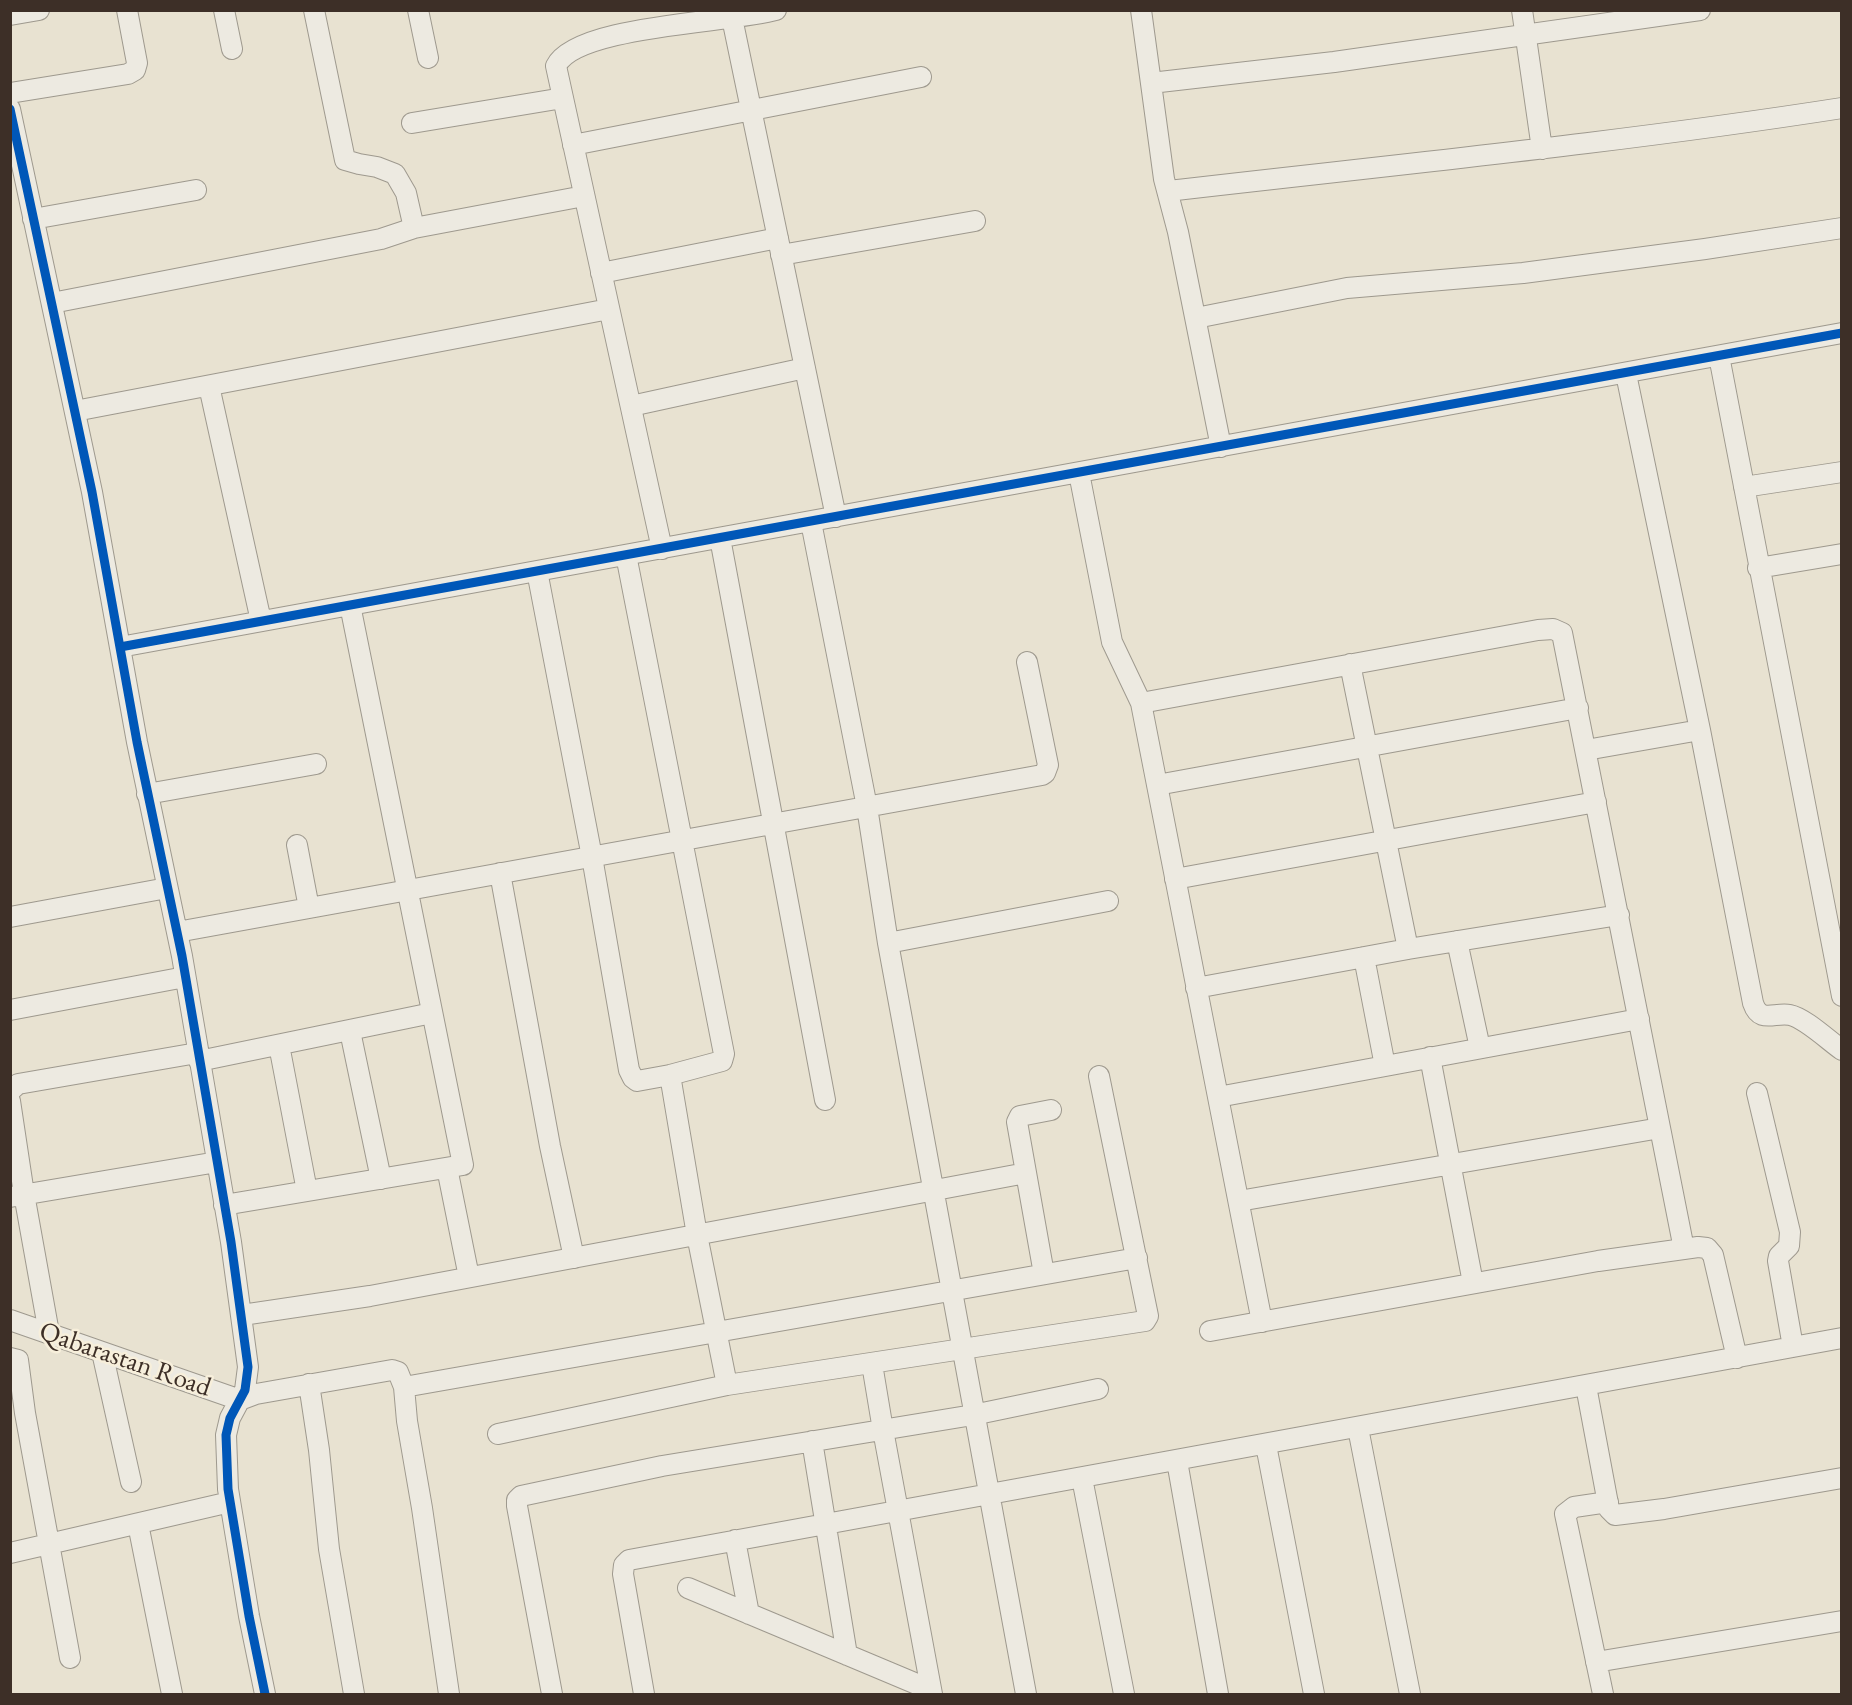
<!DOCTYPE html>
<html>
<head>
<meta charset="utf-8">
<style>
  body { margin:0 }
  #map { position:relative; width:1852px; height:1705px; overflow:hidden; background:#e8e2d1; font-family:"EB Garamond",serif }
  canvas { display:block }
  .frame { position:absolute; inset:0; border:12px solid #3d2f27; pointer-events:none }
</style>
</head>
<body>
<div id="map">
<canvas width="1852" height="1705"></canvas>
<div class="frame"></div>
</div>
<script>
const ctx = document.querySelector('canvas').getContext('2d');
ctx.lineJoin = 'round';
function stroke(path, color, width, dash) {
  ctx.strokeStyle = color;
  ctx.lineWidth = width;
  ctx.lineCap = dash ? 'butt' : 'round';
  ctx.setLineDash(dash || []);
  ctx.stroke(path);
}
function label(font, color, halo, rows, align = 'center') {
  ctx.font = font + ' "EB Garamond",serif';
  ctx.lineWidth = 5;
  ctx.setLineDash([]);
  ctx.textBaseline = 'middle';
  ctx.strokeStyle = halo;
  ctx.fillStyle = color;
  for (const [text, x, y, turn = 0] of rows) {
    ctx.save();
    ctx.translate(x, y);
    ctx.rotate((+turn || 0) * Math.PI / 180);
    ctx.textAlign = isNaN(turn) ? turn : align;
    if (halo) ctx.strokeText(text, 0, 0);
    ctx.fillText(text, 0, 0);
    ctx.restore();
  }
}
const minor = new Path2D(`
  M224 10 232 49
  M314 10 345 160 359 164 377 167 395 174 406 193 414 228
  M418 10 428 58
  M1141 10 1164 179 1178 232 1221 447
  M1522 10 1542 149
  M10 15 39 10
  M732 18 836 517
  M1151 83 1334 62 1700 10
  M10 93 128 74 135 70 137 63 127 10
  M10 109 92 492 137 742 182 956 231 1242 248 1367 245 1390 230 1418 226 1435 228 1489 249 1616 265 1694
  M412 123 563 98
  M573 145 921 77
  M1168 191C1392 165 1618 143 1842 108
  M33 219 196 190
  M781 255 975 221
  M601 273 778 238
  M52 303 381 239 414 228 584 196
  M1196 318 1347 288 1523 273 1705 249 1842 228
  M1719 356 1842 996
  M1626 374 1700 730 1753 1003C1760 1024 1774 1012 1790 1015 1805 1018 1829 1041 1842 1050
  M209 386 261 621
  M631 406 805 368
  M75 411 609 309
  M1079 473 1112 642 1141 703 1262 1322
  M1744 487 1842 472
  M811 522 867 807 888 943 1026 1694
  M720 538 825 1100
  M662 549 556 66C576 25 731 23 776 10
  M1758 568 1842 554
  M537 571 592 857 629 1070 633 1078 637 1081 670 1075 722 1061 724 1054 626 555
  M120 647 1842 333
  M1350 664 1408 949
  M1141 703 1538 630 1553 629 1562 633 1684 1249
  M1586 750 1700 730
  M1157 785 1578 708
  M147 794 316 764
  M297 845 309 908
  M500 873 550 1146 574 1258
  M1175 879 1596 802
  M10 917 167 888
  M177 932 1042 775 1045 773 1048 765 1027 662
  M1457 941 1480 1048
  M888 943 1108 901
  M1364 957 1385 1066
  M1196 988 1408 949 1619 915
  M10 1010 185 977
  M350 1031 381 1179
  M279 1045 307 1191
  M1430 1057 1473 1283
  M199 1061 432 1013
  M670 1075 697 1235 727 1385
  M10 1091 18 1084 197 1053
  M1757 1093 1790 1232 1789 1246 1779 1256 1778 1261 1793 1347
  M1218 1097 1639 1019
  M10 1101 24 1194 49 1333
  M447 1168 469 1277
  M10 1197 217 1162
  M1239 1201 1660 1128
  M224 1205 463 1165 350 605
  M1044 1274 1017 1122 1020 1116 1051 1110
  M242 1315 370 1296 1026 1173
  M10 1320 240 1400 256 1394 392 1370 398 1372 404 1387 407 1421 422 1508 449 1694
  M1210 1331 1598 1261 1698 1247 1707 1248 1713 1255 1737 1358
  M102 1352 131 1482
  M10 1358 18 1360 25 1413 70 1658
  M872 1364 883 1430 932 1694
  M309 1384 319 1450 329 1549 354 1694
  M1586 1386 1609 1509 1615 1515 1664 1509 1842 1478
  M404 1387 1137 1258
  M1358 1428 1410 1694
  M498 1434 727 1385 1145 1321 1148 1316 1099 1076
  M812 1441 847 1655
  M1266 1445 1314 1694
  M1177 1461 1218 1694
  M1082 1478 1124 1694
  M138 1524 172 1694
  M735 1540 749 1614
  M10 1553 230 1502
  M688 1588 931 1690
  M1596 1662 1842 1621
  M552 1694 517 1506V1500L521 1496 662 1466 973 1415 1098 1389
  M644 1694 623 1574 624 1565 629 1560 1842 1338
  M1603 1694 1565 1514 1574 1507 1608 1502`);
const cycleway = new Path2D(`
  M10 109 92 492 137 742 182 956 231 1242 248 1367 245 1390 230 1418 226 1435 228 1489 249 1616 265 1694
  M120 647 1842 333`);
const streetNames = [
  ["Qabarastan Road",125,1360,19]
];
stroke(minor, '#9e998e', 22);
stroke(minor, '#edeae1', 20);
stroke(cycleway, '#0057b8', 9);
label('27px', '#3d2f27', '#f7efdb', streetNames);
</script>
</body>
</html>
